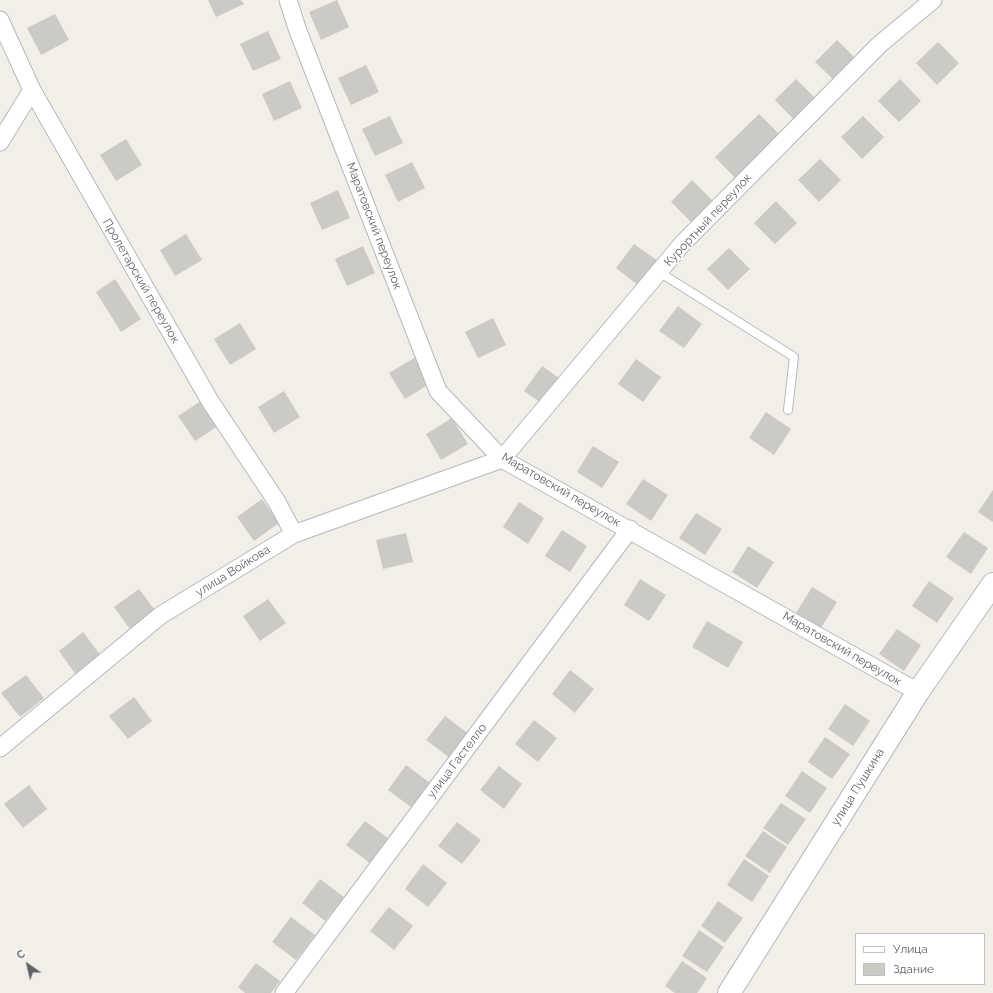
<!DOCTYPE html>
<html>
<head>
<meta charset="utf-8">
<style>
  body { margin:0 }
  #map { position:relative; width:993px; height:993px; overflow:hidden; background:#f1efe8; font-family:Raleway,sans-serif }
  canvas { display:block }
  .legend { position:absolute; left:855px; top:933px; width:130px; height:52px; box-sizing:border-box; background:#fff; border:1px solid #bfc1c3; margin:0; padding:5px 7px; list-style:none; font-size:12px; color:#5f6368 }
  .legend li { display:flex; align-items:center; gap:8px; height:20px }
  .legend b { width:20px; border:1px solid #bfc1c3 }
  .north { position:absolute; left:8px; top:945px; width:40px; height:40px; -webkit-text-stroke:3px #fff; paint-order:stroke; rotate:326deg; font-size:11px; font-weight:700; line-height:16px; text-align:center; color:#5f6368 }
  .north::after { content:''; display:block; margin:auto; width:14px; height:18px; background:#5f6368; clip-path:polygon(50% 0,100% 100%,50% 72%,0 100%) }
</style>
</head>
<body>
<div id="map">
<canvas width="993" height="993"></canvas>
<ul class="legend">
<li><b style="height:5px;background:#fff"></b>Улица</li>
<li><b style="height:11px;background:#cccac5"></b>Здание</li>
</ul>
<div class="north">С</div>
</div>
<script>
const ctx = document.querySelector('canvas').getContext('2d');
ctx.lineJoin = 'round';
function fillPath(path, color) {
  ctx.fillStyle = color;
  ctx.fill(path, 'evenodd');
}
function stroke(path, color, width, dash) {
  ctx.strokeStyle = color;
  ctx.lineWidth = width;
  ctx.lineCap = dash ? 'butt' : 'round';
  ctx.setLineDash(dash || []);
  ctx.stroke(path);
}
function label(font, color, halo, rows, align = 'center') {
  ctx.font = font + ' Raleway,sans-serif';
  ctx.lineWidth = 3;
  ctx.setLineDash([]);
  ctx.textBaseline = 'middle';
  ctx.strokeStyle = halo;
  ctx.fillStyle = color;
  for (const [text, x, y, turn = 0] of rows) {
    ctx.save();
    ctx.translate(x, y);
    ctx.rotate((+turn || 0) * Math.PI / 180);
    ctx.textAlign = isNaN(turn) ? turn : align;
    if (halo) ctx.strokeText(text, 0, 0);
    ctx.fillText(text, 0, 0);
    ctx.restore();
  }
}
const building = new Path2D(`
  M208 0H241L244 4 216 17Z
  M337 0 349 27 321 40 309 12Z
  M55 14 69 40 41 55 27 28Z
  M268 31 281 59 253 71 240 44Z
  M837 40 858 61 837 83 815 62Z
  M938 42 959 63 937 85 916 63Z
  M366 65 379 92 351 105 338 78Z
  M796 79 817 100 796 122 775 100Z
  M900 79 921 101 899 122 878 101Z
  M290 81 302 108 274 121 262 94Z
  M759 114 780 135 736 179 715 157Z
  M390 116 403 143 375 156 362 129Z
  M863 116 884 137 862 159 841 137Z
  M126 139 142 165 116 181 100 155Z
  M820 159 841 180 819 202 798 180Z
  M412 162 425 188 398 202 385 175Z
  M692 180 713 201 692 223 671 202Z
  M338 190 350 218 322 230 310 203Z
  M776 201 797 223 775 244 754 223Z
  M186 234 202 260 175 276 160 250Z
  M634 244 658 261 639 286 616 268Z
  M363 246 375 273 347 286 335 259Z
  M729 248 750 269 728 290 707 269Z
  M115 279 141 319 121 332 96 292Z
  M678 306 702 324 684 348 659 331Z
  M493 318 506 345 478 358 465 332Z
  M240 323 256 349 230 365 214 339Z
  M416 357 431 383 405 399 389 373Z
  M636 359 661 377 643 402 618 384Z
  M542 366 566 383 548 408 524 391Z
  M284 391 300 417 274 433 258 407Z
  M204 399 221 424 195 441 178 416Z
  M766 412 791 429 774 455 749 438Z
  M452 418 468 444 441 460 426 434Z
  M593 446 619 462 602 488 577 472Z
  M643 479 668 495 651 521 626 504Z
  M993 490V522L978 512Z
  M262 499 279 523 254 541 237 517Z
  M519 502 544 518 528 544 503 527Z
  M696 513 722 529 705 555 679 538Z
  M562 530 587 546 570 572 545 556Z
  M964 532 988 548 971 574 946 557Z
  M406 533 413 562 383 569 376 540Z
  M748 546 774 562 757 588 732 572Z
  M640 579 666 595 649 621 624 605Z
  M929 581 954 598 937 623 912 606Z
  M812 587 837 602 821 628 796 613Z
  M139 589 157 613 132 632 114 607Z
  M268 599 286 623 260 641 243 616Z
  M707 621 743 642 728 668 692 647Z
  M897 629 921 645 904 671 879 654Z
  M83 632 101 656 76 675 59 651Z
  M570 670 594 689 575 713 552 694Z
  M26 675 44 698 20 717 1 693Z
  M134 697 152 721 128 739 109 716Z
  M845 704 870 721 853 746 828 729Z
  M445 716 469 734 450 758 426 740Z
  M534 720 557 738 538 762 515 744Z
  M825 737 850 754 832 779 808 762Z
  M406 765 430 783 412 808 388 790Z
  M499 766 522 784 504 809 480 790Z
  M802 771 827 788 810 813 785 796Z
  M29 785 47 809 23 828 4 804Z
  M781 803 806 819 788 845 763 828Z
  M365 821 389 839 370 863 346 845Z
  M457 822 481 840 462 864 438 846Z
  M763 831 787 847 770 873 745 856Z
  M744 859 769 876 752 902 727 885Z
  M423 864 447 883 428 907 405 889Z
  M320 879 344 897 325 921 302 903Z
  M718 901 743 918 725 943 701 926Z
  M389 907 413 926 394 950 370 931Z
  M291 917 315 935 296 960 272 942Z
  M699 930 724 947 707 972 682 956Z
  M682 961 707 978 697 993H675L665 986Z
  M256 963 280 981 271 993H245L238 987Z`);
const lane = new Path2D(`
  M659 272 794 357 788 410`);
const street = new Path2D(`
  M288 0 298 31 438 391 502 459 918 692
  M0 20 32 90 210 401 277 502 294 534
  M0 142 32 90
  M0 748 161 615 294 534 502 459 683 243 880 44 933 0
  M284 993 630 529`);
const secondary = new Path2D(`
  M729 993 918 692 993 584`);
const streetNames = [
  ["Курортный переулок",708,220,-47],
  ["Маратовский переулок",374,226,69],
  ["Пролетарский переулок",141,281,60],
  ["Маратовский переулок",561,490,30],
  ["улица Войкова",233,571,-32],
  ["Маратовский переулок",842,649,30],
  ["улица Гастелло",457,761,-53],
  ["улица Пушкина",858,787,-58]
];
fillPath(building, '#cccac5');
stroke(lane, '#b5b8bc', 10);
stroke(street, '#b5b8bc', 19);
stroke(secondary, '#b6babf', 24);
stroke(lane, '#fff', 8);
stroke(street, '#fff', 17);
stroke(secondary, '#fff', 22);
label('12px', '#5f6368', '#fff', streetNames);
</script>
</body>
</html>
